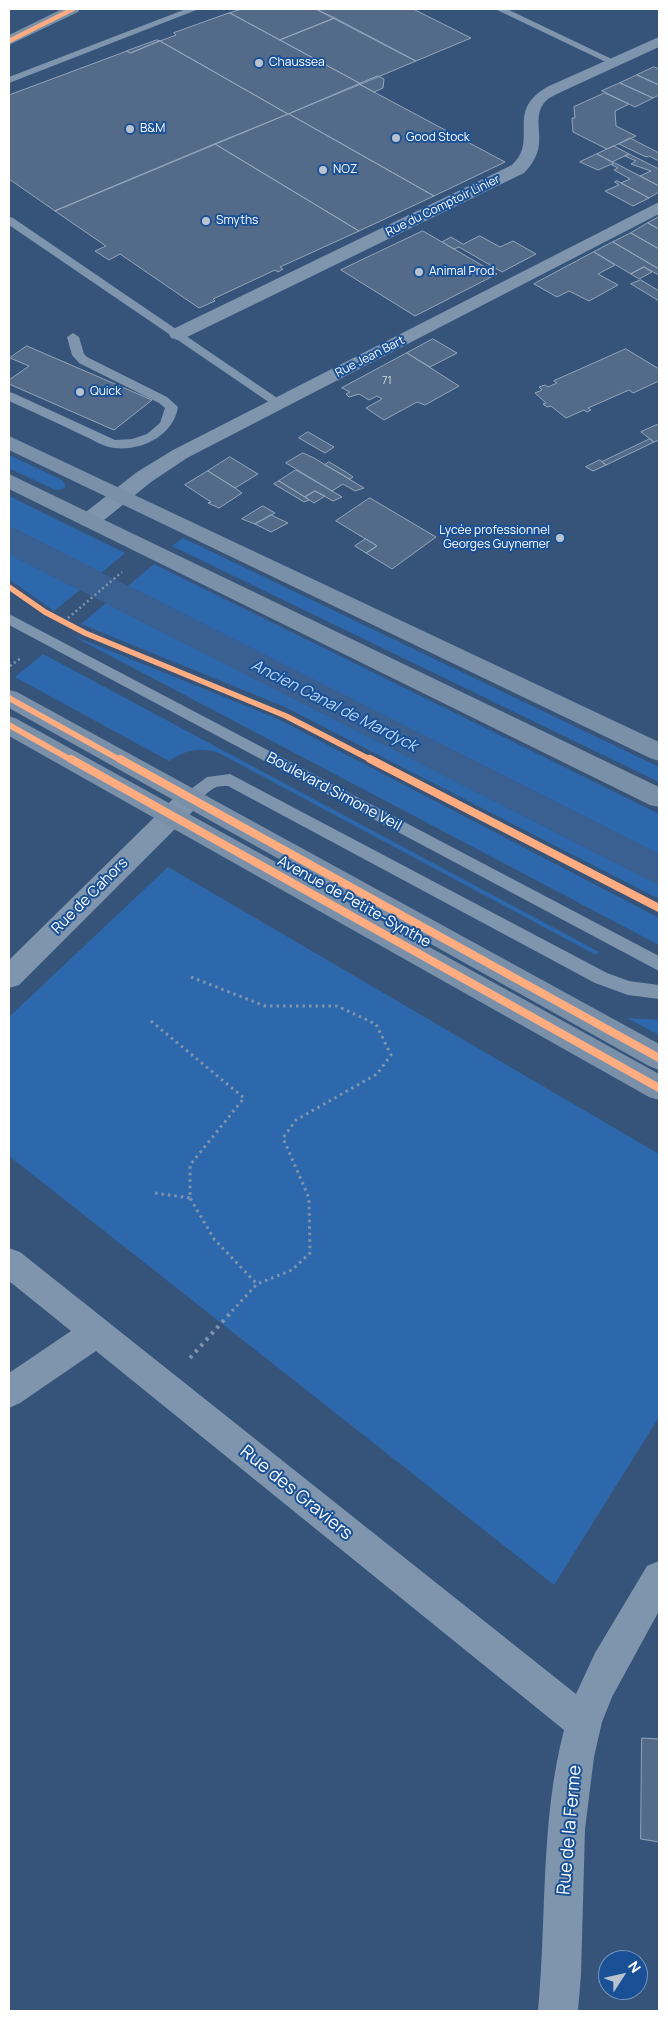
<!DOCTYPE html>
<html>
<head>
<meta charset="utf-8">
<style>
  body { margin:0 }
  #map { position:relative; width:668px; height:2020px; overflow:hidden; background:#36547a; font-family:Manrope,sans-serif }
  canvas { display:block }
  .frame { position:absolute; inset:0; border:10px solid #fff; pointer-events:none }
  .north { position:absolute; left:598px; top:1950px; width:50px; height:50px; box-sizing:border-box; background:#1a5196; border:1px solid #7697c0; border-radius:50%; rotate:55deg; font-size:14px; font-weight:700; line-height:20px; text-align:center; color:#fff }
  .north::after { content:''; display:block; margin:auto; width:18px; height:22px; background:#b9c3d0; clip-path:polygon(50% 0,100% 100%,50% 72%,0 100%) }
</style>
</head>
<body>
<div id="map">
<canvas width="668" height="2020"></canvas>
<div class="frame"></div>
<div class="north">N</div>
</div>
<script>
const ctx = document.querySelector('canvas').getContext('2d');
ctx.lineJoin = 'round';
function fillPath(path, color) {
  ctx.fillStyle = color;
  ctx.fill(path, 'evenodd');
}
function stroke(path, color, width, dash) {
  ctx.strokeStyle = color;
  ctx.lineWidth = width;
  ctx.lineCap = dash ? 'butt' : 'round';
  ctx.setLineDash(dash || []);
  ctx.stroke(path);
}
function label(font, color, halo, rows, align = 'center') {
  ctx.font = font + ' Manrope,sans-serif';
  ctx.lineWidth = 4;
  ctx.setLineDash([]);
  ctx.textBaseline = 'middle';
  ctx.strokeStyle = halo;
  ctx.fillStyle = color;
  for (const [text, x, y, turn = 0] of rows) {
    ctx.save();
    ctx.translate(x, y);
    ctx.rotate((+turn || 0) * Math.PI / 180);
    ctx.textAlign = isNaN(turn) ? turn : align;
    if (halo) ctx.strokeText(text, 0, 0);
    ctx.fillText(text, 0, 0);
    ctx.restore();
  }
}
const green = new Path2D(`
  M9 455 62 480 65 484V488L58 490 53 489 9 468Z
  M9 496 125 553 101 573 9 526Z
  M183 538 659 767V782L172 546Z
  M9 554 80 590 54 611 9 579Z
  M154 564 659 814V854L128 586Z
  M106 603 659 885V899L285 707 81 624Z
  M69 634 278 719 659 918V945Z
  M43 654 599 952 596 955 219 753C200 747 187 749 169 761L15 677Z
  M168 867 659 1154V1417L554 1585 9 1156V1017Z
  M627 1018 659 1020V1035Z`);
const water = new Path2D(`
  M9 526 659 854V885L9 554Z`);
const building = new Path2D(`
  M242 9H316L335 18 280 40 230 13Z
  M316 9H413L471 38 416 61Z
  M229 13H230L361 84 288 114 160 41 176 35 174 33Z
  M335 18 416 61 361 84 280 40Z
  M157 40 160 41 130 53 127 51Z
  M160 41 288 114 55 211 9 179V95L127 51 130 53Z
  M654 67 659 69V85L637 75Z
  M637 75 659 85V95L653 98 620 83Z
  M378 76 384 79 383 88 374 92 359 84Z
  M620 83 653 98 635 107 602 91Z
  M359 84 374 92 505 162 434 196 289 114Z
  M605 93 629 104 615 111 616 126 636 136 607 149 573 132 572 118H575L574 107Z
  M289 114 434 196 359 231 215 144Z
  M630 138 659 153V161L649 156 646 157 619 144Z
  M215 144 359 231 280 267 283 269 278 272 275 270 213 299 215 301 199 308 120 254 109 260 95 251 106 246 55 211Z
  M614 146 629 154 612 162 597 154Z
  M597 154 612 162 614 163 598 170 580 162Z
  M629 154 659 169V186L640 176 651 171 631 164 636 161 625 156Z
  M615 163 659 186V192L649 198 621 183 630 179 614 170 618 168 612 165Z
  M618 181 621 183 649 198 633 206 605 191 619 185 615 182Z
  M659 217V229L648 223Z
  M648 223 659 229V249L631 233Z
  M423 231 497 274 415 316 341 270Z
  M631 233 659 249V269L613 242Z
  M480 236 500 247 513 241 536 254 502 272 459 247 454 249 442 242 451 237 463 244Z
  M613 242 659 269V275L644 267 631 274 594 252Z
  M594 252 615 265 598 274 618 285 589 301 569 291 557 297 534 284Z
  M644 267 652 272 639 279 631 274Z
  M641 280 659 291V301L631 284Z
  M433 339 457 353 430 367 407 353Z
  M27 346 152 400 114 430 9 384V380L29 366 10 358Z
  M626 349 659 369V381L633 393 629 390 588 408 591 410 587 412 584 410 566 418 551 406 547 407 543 404 546 403 535 393 542 390 539 387 545 385 548 387 557 383 554 381Z
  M407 353 459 386 425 405 417 402 384 420 366 408 382 399 377 396 369 400 359 394 349 397 346 394 350 392 342 388Z
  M659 424V440L654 442 641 432Z
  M308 432 334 447 325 453 299 438Z
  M650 439 654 442 606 465 602 462Z
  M303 453 314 458 364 488 355 491 343 484 332 491 286 463Z
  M230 457 258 474 235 488 208 471Z
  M600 460 606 465 593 471 586 467Z
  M329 462 346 472 353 477 350 479 325 465Z
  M296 470 332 491 342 497 333 501 315 491 305 497 279 481Z
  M208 471 235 488 242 493 219 508 208 503 211 502 185 485Z
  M279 481 305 497 309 500 304 502 274 484Z
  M315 491 325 496 314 503 305 497Z
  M370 498 436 537 392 569 366 553 377 546 336 521Z
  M263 506 275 513 255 524 242 519Z
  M271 515 288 523 271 532 255 524Z
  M366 539 377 546 366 553 355 546Z
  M642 1738 659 1739V1842L641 1839Z`);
const pathFar2 = new Path2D(`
  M68 618 122 572
  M10 666 21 658`);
const pathFar1 = new Path2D(`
  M191 977 265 1006H337L376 1024 391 1055 377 1074 296 1120 283 1138 309 1198 310 1253 292 1270 257 1284 232 1311
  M151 1021 244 1098 190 1165V1198L214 1239 257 1284
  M155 1193 190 1198`);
const path = new Path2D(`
  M190 1358 233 1310`);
const lane = new Path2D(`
  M186 9H199L9 83V77Z
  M495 9H507L618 62 613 65 610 64Z
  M9 217 13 218 286 404 284 407H276L9 225Z
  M73 333 79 337 84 354 87 357 167 397 178 407C173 436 142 451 114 448 103 447 92 439 82 435 58 423 33 412 9 401V392L13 393 115 440 132 439 147 434 160 423 165 408 159 403 79 363 72 355 67 337Z
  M9 614 659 956V971L9 625Z
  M230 774 607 973 629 981 659 985V999L628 995 595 983 228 786C224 786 219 786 216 787 204 793 197 807 183 803L181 799 183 795 207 777Z`);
const street = new Path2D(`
  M659 37V47L561 92C555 95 548 98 544 103 529 123 553 144 524 173L185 338 178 340 171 338 169 334 171 330 512 165C540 139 503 111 549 86Z
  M659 202V214L187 458 151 482 98 525 90 527 82 525 79 520 82 515 137 472 173 450Z
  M189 790 198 792 201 799 198 806 19 985 9 988V960L180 792Z
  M9 1248 20 1252 576 1694 595 1653 647 1566 659 1561V1611L612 1697 602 1722 594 1757 585 1829 581 1975 578 2011H538C547 1917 540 1822 564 1730L96 1351 20 1403 9 1408V1373L71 1331 9 1281Z`);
const secondary = new Path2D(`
  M62 9H80L78 12 9 45V35Z
  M9 436 659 742V761L650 758 9 450Z
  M9 474 659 787V807L650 805 9 489Z
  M9 690 17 692 659 1044V1070L649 1066 9 708Z
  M9 716 17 719 659 1074V1100L649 1097 9 736Z`);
const cyclewayFar2 = new Path2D(`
  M9 41 73 9`);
const cyclewayFar1 = new Path2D(`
  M9 587 45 612 85 633 286 716 373 761
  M9 698 122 761
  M9 725 73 761`);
const cycleway = new Path2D(`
  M71 759 659 1088
  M120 759 659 1058
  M370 759 659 908`);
const markers = [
  [259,63,5,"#b9c3d0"],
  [130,129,5,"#b9c3d0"],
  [396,138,5,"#b9c3d0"],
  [323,170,5,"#b9c3d0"],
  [206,221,5,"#b9c3d0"],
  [419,272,5,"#b9c3d0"],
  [80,392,5,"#b9c3d0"],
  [560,538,5,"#b9c3d0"]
];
const farNumbernames = [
  ["71",387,381]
];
const farPoinames = [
  ["Chaussea",269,63],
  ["B&M",140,129],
  ["Good Stock",406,138],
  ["NOZ",333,170],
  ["Smyths",216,221],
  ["Animal Prod",429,272],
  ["Quick",90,392],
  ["Lycée professionnel",550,531,"right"],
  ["Georges Guynemer",550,545,"right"]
];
const farStreetnames = [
  ["Rue du Comptoir Linier",443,206,-26],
  ["Rue Jean Bart",370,357,-27]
];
const streetNames = [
  ["Boulevard Simone Veil",334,792,28],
  ["Rue de Cahors",90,896,-45],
  ["Avenue de Petite-Synthe",354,902,29]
];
const waterNames = [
  ["Ancien Canal de Mardyck",334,706,27]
];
const nearStreetnames = [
  ["Rue des Graviers",296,1493,39],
  ["Rue de la Ferme",570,1830,-85]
];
fillPath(green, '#2e68ac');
fillPath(water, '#396091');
fillPath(building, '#536b89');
stroke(building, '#94a5ba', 1);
stroke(pathFar2, '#7f94ad', 2.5, [2, 3]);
stroke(pathFar1, '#7f94ad', 3, [2.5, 4]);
stroke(path, '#7f94ad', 4, [3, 5]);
fillPath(lane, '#7f94ad');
fillPath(street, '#7f94ad');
fillPath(secondary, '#7a90a8');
stroke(cyclewayFar2, '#ffac80', 4.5);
stroke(cyclewayFar1, '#ffac80', 5.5);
stroke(cycleway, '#ffac80', 8);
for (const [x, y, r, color] of markers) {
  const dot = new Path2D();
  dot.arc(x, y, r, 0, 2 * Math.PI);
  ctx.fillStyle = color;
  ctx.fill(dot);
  stroke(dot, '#1a5196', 2);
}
label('11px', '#d4dae2', null, farNumbernames);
label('12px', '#fff', '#1a5196', farPoinames, 'left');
label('12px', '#fff', '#1a5196', farStreetnames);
label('15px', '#fff', '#1a5196', streetNames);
label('italic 16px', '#b9d6f7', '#1a5196', waterNames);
label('18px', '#fff', '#1a5196', nearStreetnames);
</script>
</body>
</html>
